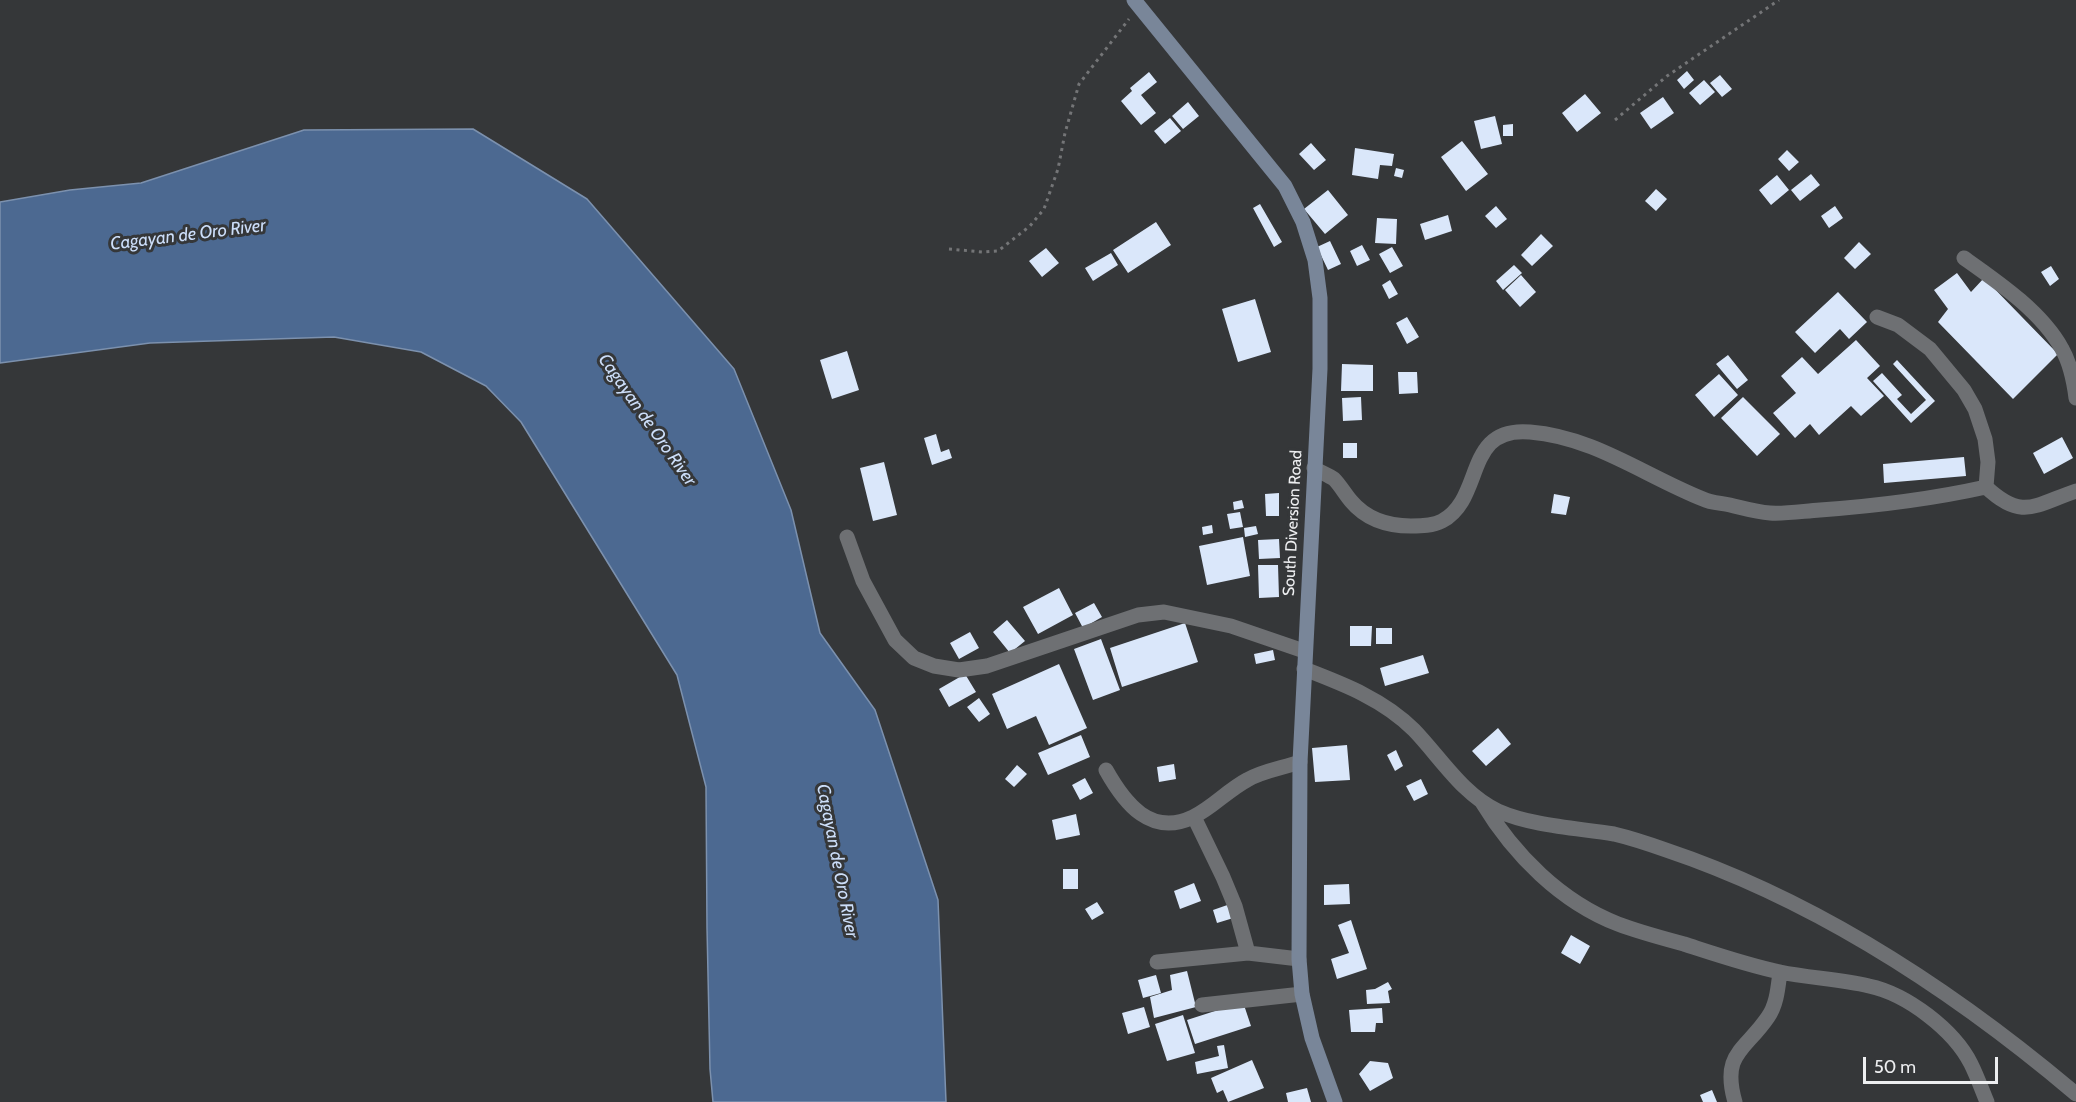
<!DOCTYPE html>
<html>
<head>
<meta charset="utf-8">
<style>
  body { margin:0 }
  #map { position:relative; width:2076px; height:1102px; overflow:hidden; background:#353739; font-family:Cabin,sans-serif }
  canvas { display:block }
  .scale { position:absolute; left:1863px; top:1057px; width:135px; height:27px; box-sizing:border-box; border:3px solid #edeef0; border-top:0; padding-left:8px; font-size:18px; line-height:21px; white-space:nowrap; color:#edeef0; -webkit-text-stroke:4px #353739; paint-order:stroke }
</style>
</head>
<body>
<div id="map">
<canvas width="2076" height="1102"></canvas>
<div class="scale">50 m</div>
</div>
<script>
const ctx = document.querySelector('canvas').getContext('2d');
ctx.lineJoin = 'round';
function fillPath(path, color) {
  ctx.fillStyle = color;
  ctx.fill(path, 'evenodd');
}
function stroke(path, color, width, dash) {
  ctx.strokeStyle = color;
  ctx.lineWidth = width;
  ctx.lineCap = dash ? 'butt' : 'round';
  ctx.setLineDash(dash || []);
  ctx.stroke(path);
}
function label(font, color, halo, rows, align = 'center') {
  ctx.font = font + ' Cabin,sans-serif';
  ctx.lineWidth = 6;
  ctx.setLineDash([]);
  ctx.textBaseline = 'middle';
  ctx.strokeStyle = halo;
  ctx.fillStyle = color;
  for (const [text, x, y, turn = 0] of rows) {
    ctx.save();
    ctx.translate(x, y);
    ctx.rotate((+turn || 0) * Math.PI / 180);
    ctx.textAlign = isNaN(turn) ? turn : align;
    if (halo) ctx.strokeText(text, 0, 0);
    ctx.fillText(text, 0, 0);
    ctx.restore();
  }
}
const water = new Path2D(`
  M473 129 587 199 734 369 791 510 820 633 875 710 938 900 946 1102H713L710 1069 707 927 706 787 677 675 521 422 486 386 421 352 334 337 150 343 0 363V202L70 190 141 183 304 130Z`);
const building = new Path2D(`
  M1687 71 1694 80 1684 89 1677 80Z
  M1149 72 1157 82 1141 95 1156 113 1141 125 1121 101 1132 91 1130 88Z
  M1720 75 1732 89 1722 97 1710 83Z
  M1704 80 1715 92 1700 105 1689 93Z
  M1585 94 1601 113 1577 132 1562 113Z
  M1663 97 1674 113 1651 129 1640 113Z
  M1188 102 1199 116 1183 129 1172 116Z
  M1495 116 1502 144 1481 149 1474 121Z
  M1170 118 1181 131 1165 144 1154 131Z
  M1513 124V136H1503V125Z
  M1462 141 1488 174 1466 191 1441 157Z
  M1311 143 1326 160 1314 170 1299 154Z
  M1355 148 1394 154 1392 166 1380 165 1378 179 1352 175Z
  M1787 150 1799 162 1789 171 1778 159Z
  M1396 168 1404 170 1402 178 1394 176Z
  M1811 174 1820 185 1800 201 1791 190Z
  M1777 175 1789 190 1771 205 1759 190Z
  M1656 189 1667 199 1656 211 1645 201Z
  M1328 190 1348 215 1325 234 1304 209Z
  M1260 204 1282 242 1274 247 1253 208Z
  M1496 206 1507 219 1496 228 1485 216Z
  M1835 206 1843 218 1829 228 1821 216Z
  M1448 215 1452 231 1425 240 1420 224Z
  M1377 218 1397 219 1396 244 1375 243Z
  M1156 222 1171 245 1128 273 1113 250Z
  M1541 234 1553 246 1532 266 1521 255Z
  M1330 241 1341 264 1328 270 1317 247Z
  M1859 242 1871 254 1855 269 1844 258Z
  M1362 245 1370 260 1357 266 1350 251Z
  M1392 247 1403 266 1390 273 1379 254Z
  M1046 248 1059 263 1042 277 1029 261Z
  M1111 253 1118 265 1093 281 1085 268Z
  M1514 265 1522 273 1503 290 1496 281Z
  M2051 266 2059 279 2050 286 2041 272Z
  M1957 273 1971 292 1984 278 2058 354 2013 399 1938 322 1948 309 1934 290Z
  M1521 275 1536 292 1520 307 1505 290Z
  M1390 280 1398 294 1389 299 1382 285Z
  M1838 292 1867 322 1849 339 1840 329 1815 353 1795 332Z
  M1255 299 1271 352 1238 362 1222 309Z
  M1407 317 1419 337 1407 344 1396 323Z
  M1856 340 1880 366 1867 378 1884 396 1861 416 1851 406 1819 435 1810 424 1795 438 1773 413 1796 393 1781 376 1802 357 1818 374Z
  M847 351 859 390 832 399 820 360Z
  M1728 355 1748 380 1737 389 1716 364Z
  M1897 360 1935 401 1911 423 1873 381 1882 373 1902 395 1897 399 1911 414 1926 400 1893 364Z
  M1342 364 1373 365V391H1341Z
  M1398 372H1417L1418 393 1399 394Z
  M1719 374 1738 395 1714 417 1695 395Z
  M1361 397 1362 420 1343 421 1342 398Z
  M1743 397 1780 434 1757 456 1721 418Z
  M936 434 941 452 949 449 952 458 932 465 924 438Z
  M2062 437 2073 458 2044 474 2033 453Z
  M1343 443H1357V458H1343Z
  M1964 457 1966 476 1884 483 1883 464Z
  M884 462 897 515 873 521 860 468Z
  M1279 493V516H1266L1265 494Z
  M1554 494 1570 497 1566 515 1551 513Z
  M1242 500 1244 508 1234 510 1233 502Z
  M1240 512 1243 527 1230 529 1227 514Z
  M1212 525 1213 533 1203 535 1202 527Z
  M1256 526 1258 534 1245 537 1244 528Z
  M1243 537 1250 576 1207 585 1199 546Z
  M1279 539 1280 558 1259 559 1258 540Z
  M1258 565H1278L1279 597 1259 598Z
  M1059 588 1073 615 1038 634 1023 607Z
  M1094 603 1102 617 1083 628 1075 613Z
  M1007 620 1025 641 1010 653 993 632Z
  M1185 623 1198 662 1122 687 1110 648Z
  M1350 626H1372L1371 646H1350Z
  M1376 628H1392V644H1376Z
  M970 632 979 648 959 659 950 643Z
  M1101 639 1120 690 1093 700 1074 649Z
  M1273 650 1275 660 1256 664 1254 654Z
  M1423 655 1429 673 1385 686 1380 668Z
  M1059 664 1087 728 1049 745 1036 716 1007 729 992 694Z
  M965 674 976 692 949 707 939 689Z
  M979 698 990 714 979 722 967 707Z
  M1498 728 1511 744 1486 766 1472 751Z
  M1081 735 1090 757 1048 775 1038 753Z
  M1347 745 1350 780 1315 782 1312 748Z
  M1396 750 1403 766 1395 771 1387 755Z
  M1174 764 1176 779 1159 782 1157 767Z
  M1017 765 1027 774 1014 787 1005 779Z
  M1085 778 1093 793 1080 800 1072 785Z
  M1421 779 1428 794 1414 801 1406 786Z
  M1076 814 1080 835 1056 840 1052 820Z
  M1063 869H1078V889H1063Z
  M1194 883 1201 901 1180 909 1174 891Z
  M1349 884 1350 904 1324 905V885Z
  M1097 902 1104 913 1092 920 1085 909Z
  M1236 902 1240 916 1217 923 1213 910Z
  M1351 920 1367 969 1337 979 1331 959 1349 953 1338 925Z
  M1571 935 1590 946 1580 964 1561 953Z
  M1187 971 1196 1007 1154 1018 1150 997 1172 990 1170 975Z
  M1156 975 1161 993 1143 998 1138 980Z
  M1388 982 1392 989 1388 991 1390 1003 1367 1004 1366 990 1375 989Z
  M1243 1002 1251 1026 1195 1044 1187 1020Z
  M1144 1007 1150 1027 1128 1034 1122 1013Z
  M1382 1008 1383 1023H1376L1375 1032H1351L1349 1010Z
  M1183 1015 1195 1053 1167 1061 1155 1024Z
  M1224 1045 1228 1068 1197 1074 1195 1062 1219 1056 1217 1046Z
  M1252 1060 1264 1088 1228 1102 1223 1090 1217 1093 1211 1078Z
  M1370 1061 1388 1063 1393 1078 1370 1091 1359 1074Z
  M1307 1088 1311 1102H1288L1286 1093Z
  M1712 1090 1717 1102H1703L1700 1095Z`);
const path = new Path2D(`
  M1615 120 1667 76 1779 0
  M949 249 982 252 998 251 1030 226 1044 209 1058 169 1065 133 1079 84 1129 19`);
const minor = new Path2D(`
  M1964 258C1998 282 2042 312 2062 349 2070 363 2074 382 2076 398
  M1877 317 1898 325 1930 349 1964 390 1975 409 1985 439 1988 462 1986 487
  M1314 468C1320 472 1328 475 1334 479 1340 485 1345 494 1351 501 1366 519 1388 526 1411 526 1421 526 1433 526 1442 521 1485 498 1463 426 1530 432 1594 437 1645 476 1703 499 1711 503 1721 503 1730 505 1743 508 1756 512 1770 513 1786 514 1804 511 1820 510 1875 506 1932 499 1986 487
  M1986 487C2022 521 2035 505 2076 491
  M847 537 863 581 895 640 914 658 934 666 959 670 987 666 1138 615 1164 612 1231 626 1304 651
  M1304 669C1343 684 1383 699 1414 730 1440 757 1463 795 1498 811 1532 826 1577 828 1614 834 1631 838 1649 844 1666 850 1818 901 1954 991 2076 1094
  M1106 770C1125 804 1151 837 1193 817 1212 808 1228 790 1247 780 1262 771 1283 768 1300 762
  M1482 802C1514 855 1561 902 1618 924 1639 932 1662 938 1684 944 1715 954 1747 965 1780 972 1809 978 1840 979 1869 986 1907 994 1954 1030 1971 1064 1977 1076 1982 1090 1987 1102
  M1194 817 1223 877 1235 906 1248 953
  M1157 962 1248 953 1299 959
  M1202 1005 1302 994
  M1735 1102C1721 1053 1745 1051 1768 1017 1777 1004 1778 987 1780 972`);
const secondary = new Path2D(`
  M1134 0 1285 186 1303 222 1315 260 1320 298V369L1300 762 1299 959 1302 994 1312 1038 1335 1102`);
const streetNames = [
  ["South Diversion Road",1293,523,-87]
];
const waterNames = [
  ["Cagayan de Oro River",188,235,-7],
  ["Cagayan de Oro River",647,420,55],
  ["Cagayan de Oro River",837,861,79]
];
fillPath(water, '#4c6991');
stroke(water, '#7c91ae', 1.5);
fillPath(building, '#dae7fa');
stroke(path, '#747577', 3, [3, 4.5]);
stroke(minor, '#6e7073', 15);
stroke(secondary, '#798699', 15);
label('16px', '#edeef0', '#353739', streetNames);
label('italic 18px', '#ccdef9', '#353739', waterNames);
</script>
</body>
</html>
